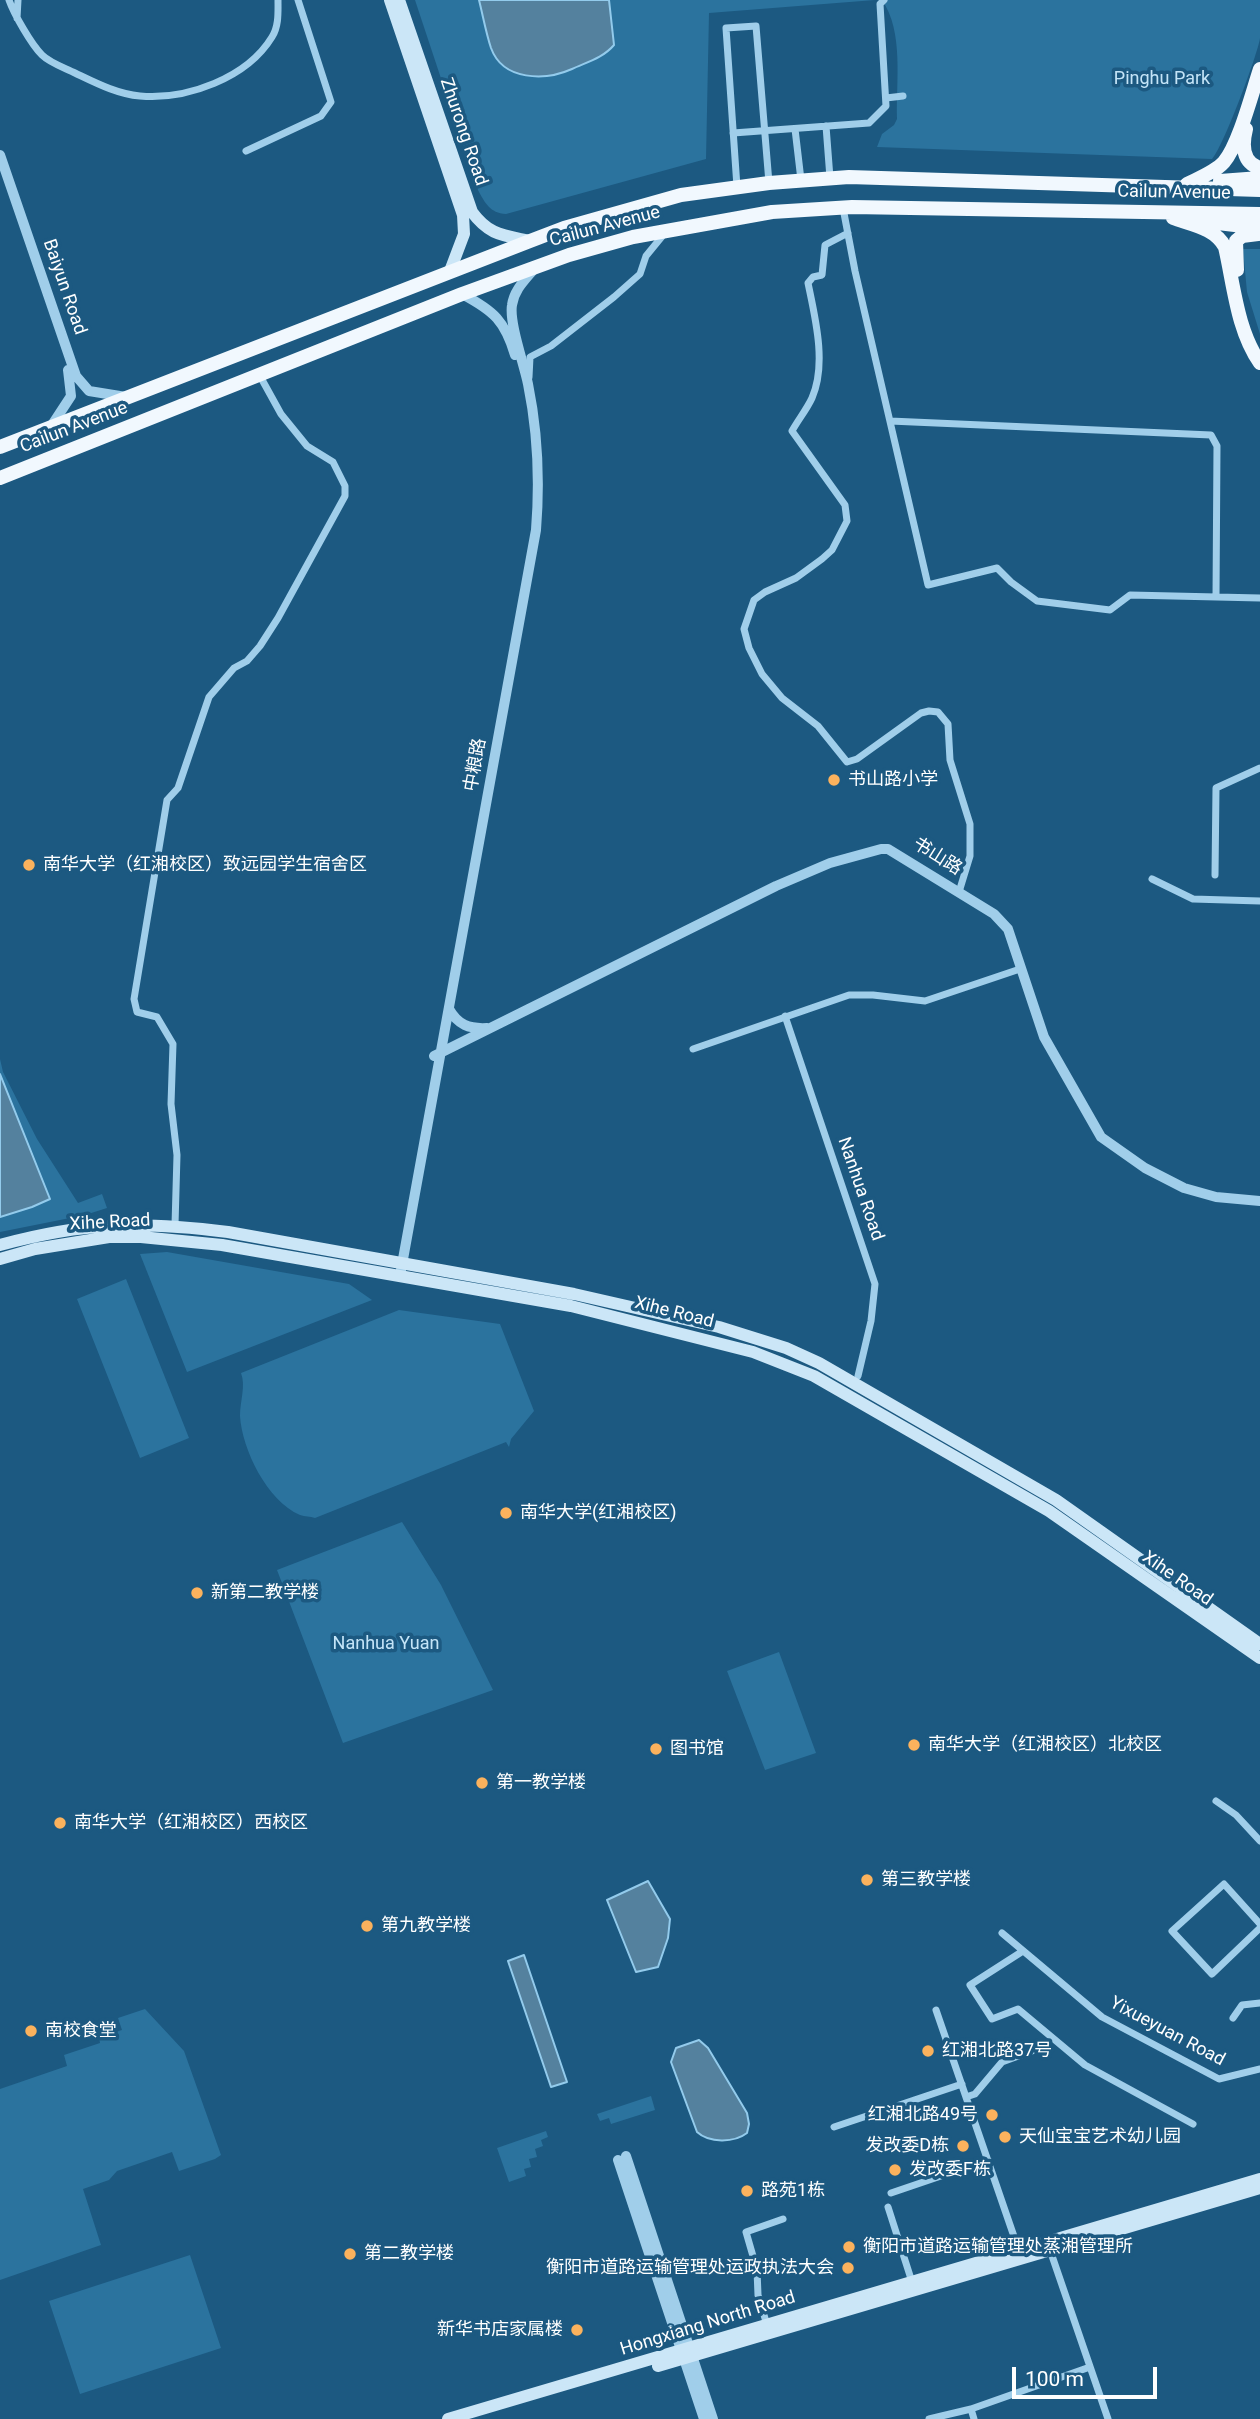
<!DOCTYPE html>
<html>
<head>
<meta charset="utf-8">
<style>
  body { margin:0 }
  #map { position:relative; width:1260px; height:2419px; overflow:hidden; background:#1c5981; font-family:Roboto,sans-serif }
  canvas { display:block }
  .scale { position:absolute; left:1012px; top:2367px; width:145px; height:32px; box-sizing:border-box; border:4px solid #fff; border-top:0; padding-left:9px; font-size:21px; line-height:24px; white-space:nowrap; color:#fff; -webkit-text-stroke:5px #1c5981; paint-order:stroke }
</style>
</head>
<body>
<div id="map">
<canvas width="1260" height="2419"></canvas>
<div class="scale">100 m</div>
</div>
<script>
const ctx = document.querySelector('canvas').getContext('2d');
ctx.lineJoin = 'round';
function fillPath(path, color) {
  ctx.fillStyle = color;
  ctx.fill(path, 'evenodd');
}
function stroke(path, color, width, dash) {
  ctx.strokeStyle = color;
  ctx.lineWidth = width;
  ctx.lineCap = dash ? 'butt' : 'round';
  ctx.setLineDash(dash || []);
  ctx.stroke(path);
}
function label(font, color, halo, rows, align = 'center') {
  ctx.font = font + ' Roboto,"Noto Sans SC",sans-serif';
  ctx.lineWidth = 7;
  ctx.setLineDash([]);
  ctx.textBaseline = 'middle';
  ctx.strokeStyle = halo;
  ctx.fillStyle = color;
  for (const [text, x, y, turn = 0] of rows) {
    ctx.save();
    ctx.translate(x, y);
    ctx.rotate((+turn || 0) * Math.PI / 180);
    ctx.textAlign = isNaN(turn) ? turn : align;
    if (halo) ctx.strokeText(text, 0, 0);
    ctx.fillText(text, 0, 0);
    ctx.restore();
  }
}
const green = new Path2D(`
  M415 0H875L709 13 706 159 506 214C490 213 485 203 478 190Z
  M882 0H1260C1260 12 1260 26 1260 38 1258 54 1222 150 1212 159L877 147 882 134 894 125 897 119C896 81 904 32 882 0Z
  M1243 249H1260V334L1247 292Z
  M0 1059 3 1072 37 1139 78 1203 102 1194 107 1208 85 1215 0 1232Z
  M167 1252 349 1284 372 1300 187 1372 140 1254Z
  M126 1279 189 1438 140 1458 77 1299Z
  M399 1310 500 1324 534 1411 511 1439 509 1447 506 1442 315 1518C310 1516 305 1517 300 1515 267 1501 242 1449 240 1416 240 1401 246 1386 241 1373Z
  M402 1522 441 1585 493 1690 343 1743 277 1570Z
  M779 1652 816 1753 765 1770 727 1671Z
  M145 2009 184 2051 221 2155 215 2159 179 2171 172 2152 117 2171 109 2180 83 2189 101 2245 0 2280V2089L67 2066 64 2055 100 2043 99 2037 122 2030 118 2018Z
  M651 2096 655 2110 611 2124 609 2118 600 2121 597 2114Z
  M546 2131 548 2137 541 2140 543 2146 535 2149 537 2157 529 2159 531 2167 524 2169 526 2176 509 2182 497 2148Z
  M190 2255 221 2348 80 2394 49 2301Z`);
const water = new Path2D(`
  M479 0H609L614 45C603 58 587 62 572 69 545 81 503 81 491 48 486 33 483 16 479 0Z
  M0 1074 50 1199 32 1207 0 1217Z
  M648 1881 670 1919 668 1938 658 1967 636 1972 607 1900Z
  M524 1955 567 2082 551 2087 508 1961Z
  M699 2040 708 2048 747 2113 749 2124 747 2133C734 2143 709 2143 697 2132L671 2062 676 2048Z`);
const minor = new Path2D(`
  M9 0C14 14 31 44 42 55 50 63 65 68 75 73 96 83 117 94 140 96 187 100 247 78 272 37 279 26 278 12 278 0
  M17 18 18 0
  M886 98 903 96
  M826 126 830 178
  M795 129 801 180
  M733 133 869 123 886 106 880 4 884 0
  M246 151 321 116 331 102 298 0
  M737 187 726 28 756 26 769 183
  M843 208 855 271 928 585 997 568 1011 582 1037 601 1110 610 1130 595 1260 598
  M848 233 825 245 822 275 813 277 808 283C815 317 827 364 812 398 807 409 798 420 792 431L845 505 847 521 832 550 822 559 796 578 765 592 754 600 744 629 749 648 762 674 782 698 818 726 847 762 857 759 921 713 929 711 938 712 948 724 950 760 970 824V856L959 892
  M529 377 530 357 551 346 614 297 640 274 646 256 664 234
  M890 421 1211 435 1217 446 1216 597
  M1215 875 1216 788 1260 768
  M1152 879 1193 899 1260 901
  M785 1016 875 1284 871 1321 858 1376
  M693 1049 849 995H873L925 1001 1020 969
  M175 1225 177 1155 171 1104 173 1044 157 1017 137 1012 134 999 167 800 178 788 209 697 234 668 247 661 260 646 278 618 345 496V486L333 462 307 446 281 414 260 376
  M1216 1801 1236 1815 1260 1841
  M1260 1924 1224 1884 1172 1931 1212 1974 1260 1928
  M1002 1933 1102 2017 1219 2079 1260 2069
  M1023 1951 970 1985 992 2019 1018 2009 1085 2065 1193 2124
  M936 2010 1019 2251
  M1233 2018 1242 2005 1260 2003
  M966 2097 975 2094 1002 2062 1032 2051
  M834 2127 962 2084
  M891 2193 988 2160
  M888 2207 912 2282
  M1050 2250 1108 2419
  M767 2325 758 2295 757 2270 746 2232 783 2219
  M971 2409 974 2419
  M929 2419 971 2409 1090 2367`);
const tertiary = new Path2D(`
  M0 155 76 376 89 391 126 397
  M462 294C494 311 505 321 515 355
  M52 425 71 396 68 370
  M449 1009C458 1025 469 1029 487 1028
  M434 1056 776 886 830 863 881 849H888L994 914 1008 929 1044 1037 1101 1137 1145 1168 1184 1188 1216 1197 1260 1201
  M401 1270 536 530C540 480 538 433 528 384 524 364 509 323 512 305 514 290 525 280 534 269
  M626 2156 713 2419
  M618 2160 704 2419`);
const secondary = new Path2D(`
  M390 0 463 215 464 234 450 271
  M399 0 472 212C489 235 502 235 530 241
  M0 1245C84 1222 141 1221 228 1232L574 1294 719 1327 786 1348 819 1363 1056 1500 1260 1644
  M0 1259 35 1249 109 1237H141L222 1245 571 1306 753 1352 814 1376 1049 1511 1260 1658
  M658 2366 1260 2188
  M448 2419 1260 2179`);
const trunk = new Path2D(`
  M1246 129C1242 145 1242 163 1260 168
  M1220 181 1260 178
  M1187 184C1199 178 1215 172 1224 162 1239 144 1252 93 1260 69
  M1173 218C1193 225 1215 228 1225 247 1234 286 1237 330 1260 363
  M1201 221 1260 228
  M1237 270 1236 241 1242 236 1258 234
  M0 447 530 241 564 228 681 195 769 183 849 177 1260 190
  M0 478 462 294 569 255 633 237 772 212 852 207 1260 214`);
const markers = [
  [834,780,7,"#fbb25d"],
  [29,865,7,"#fbb25d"],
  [506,1513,7,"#fbb25d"],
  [197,1593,7,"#fbb25d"],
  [914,1745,7,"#fbb25d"],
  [656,1749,7,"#fbb25d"],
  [482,1783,7,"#fbb25d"],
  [60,1823,7,"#fbb25d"],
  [867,1880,7,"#fbb25d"],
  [367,1926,7,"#fbb25d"],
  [31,2031,7,"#fbb25d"],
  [928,2051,7,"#fbb25d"],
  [992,2115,7,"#fbb25d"],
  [1005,2137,7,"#fbb25d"],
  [963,2146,7,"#fbb25d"],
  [895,2170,7,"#fbb25d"],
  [747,2191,7,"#fbb25d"],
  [849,2247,7,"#fbb25d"],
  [350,2254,7,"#fbb25d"],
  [848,2268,7,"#fbb25d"],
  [577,2330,7,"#fbb25d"]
];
const parkNames = [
  ["Pinghu Park",1162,79],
  ["Nanhua Yuan",386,1644]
];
const streetNames = [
  ["Zhurong Road",463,132,71],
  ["Cailun Avenue",1174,193,1],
  ["Cailun Avenue",605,227,-15],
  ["Baiyun Road",64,287,71],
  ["Cailun Avenue",74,428,-21],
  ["中粮路",476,765,-80],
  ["书山路",937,857,32],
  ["Nanhua Road",860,1189,71],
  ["Xihe Road",110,1223,-3],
  ["Xihe Road",674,1313,14],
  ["Xihe Road",1177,1579,35],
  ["Yixueyuan Road",1167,2032,28],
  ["Hongxiang North Road",708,2324,-17]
];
const poiNames = [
  ["书山路小学",848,780],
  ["南华大学（红湘校区）致远园学生宿舍区",43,865],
  ["南华大学(红湘校区)",520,1513],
  ["新第二教学楼",211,1593],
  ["南华大学（红湘校区）北校区",928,1745],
  ["图书馆",670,1749],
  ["第一教学楼",496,1783],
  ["南华大学（红湘校区）西校区",74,1823],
  ["第三教学楼",881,1880],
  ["第九教学楼",381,1926],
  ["南校食堂",45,2031],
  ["红湘北路37号",942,2051],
  ["红湘北路49号",978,2115,"right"],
  ["天仙宝宝艺术幼儿园",1019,2137],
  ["发改委D栋",949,2146,"right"],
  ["发改委F栋",909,2170],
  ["路苑1栋",761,2191],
  ["衡阳市道路运输管理处蒸湘管理所",863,2247],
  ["第二教学楼",364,2254],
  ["衡阳市道路运输管理处运政执法大会",834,2268,"right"],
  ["新华书店家属楼",563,2330,"right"]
];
fillPath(green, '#2b739e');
fillPath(water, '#54819e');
stroke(water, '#93cbec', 2);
stroke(minor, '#a0ceea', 7);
stroke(tertiary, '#a0ceea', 10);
stroke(secondary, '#cbe6f7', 12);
stroke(trunk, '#f1f8fe', 14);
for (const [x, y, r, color] of markers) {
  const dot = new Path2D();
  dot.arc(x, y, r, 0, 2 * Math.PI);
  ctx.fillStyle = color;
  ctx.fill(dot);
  stroke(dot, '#1c5981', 2.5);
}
label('18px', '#c4e4f7', '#1c5981', parkNames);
label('18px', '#fff', '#1c5981', streetNames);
label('18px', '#fff', '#1c5981', poiNames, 'left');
</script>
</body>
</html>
